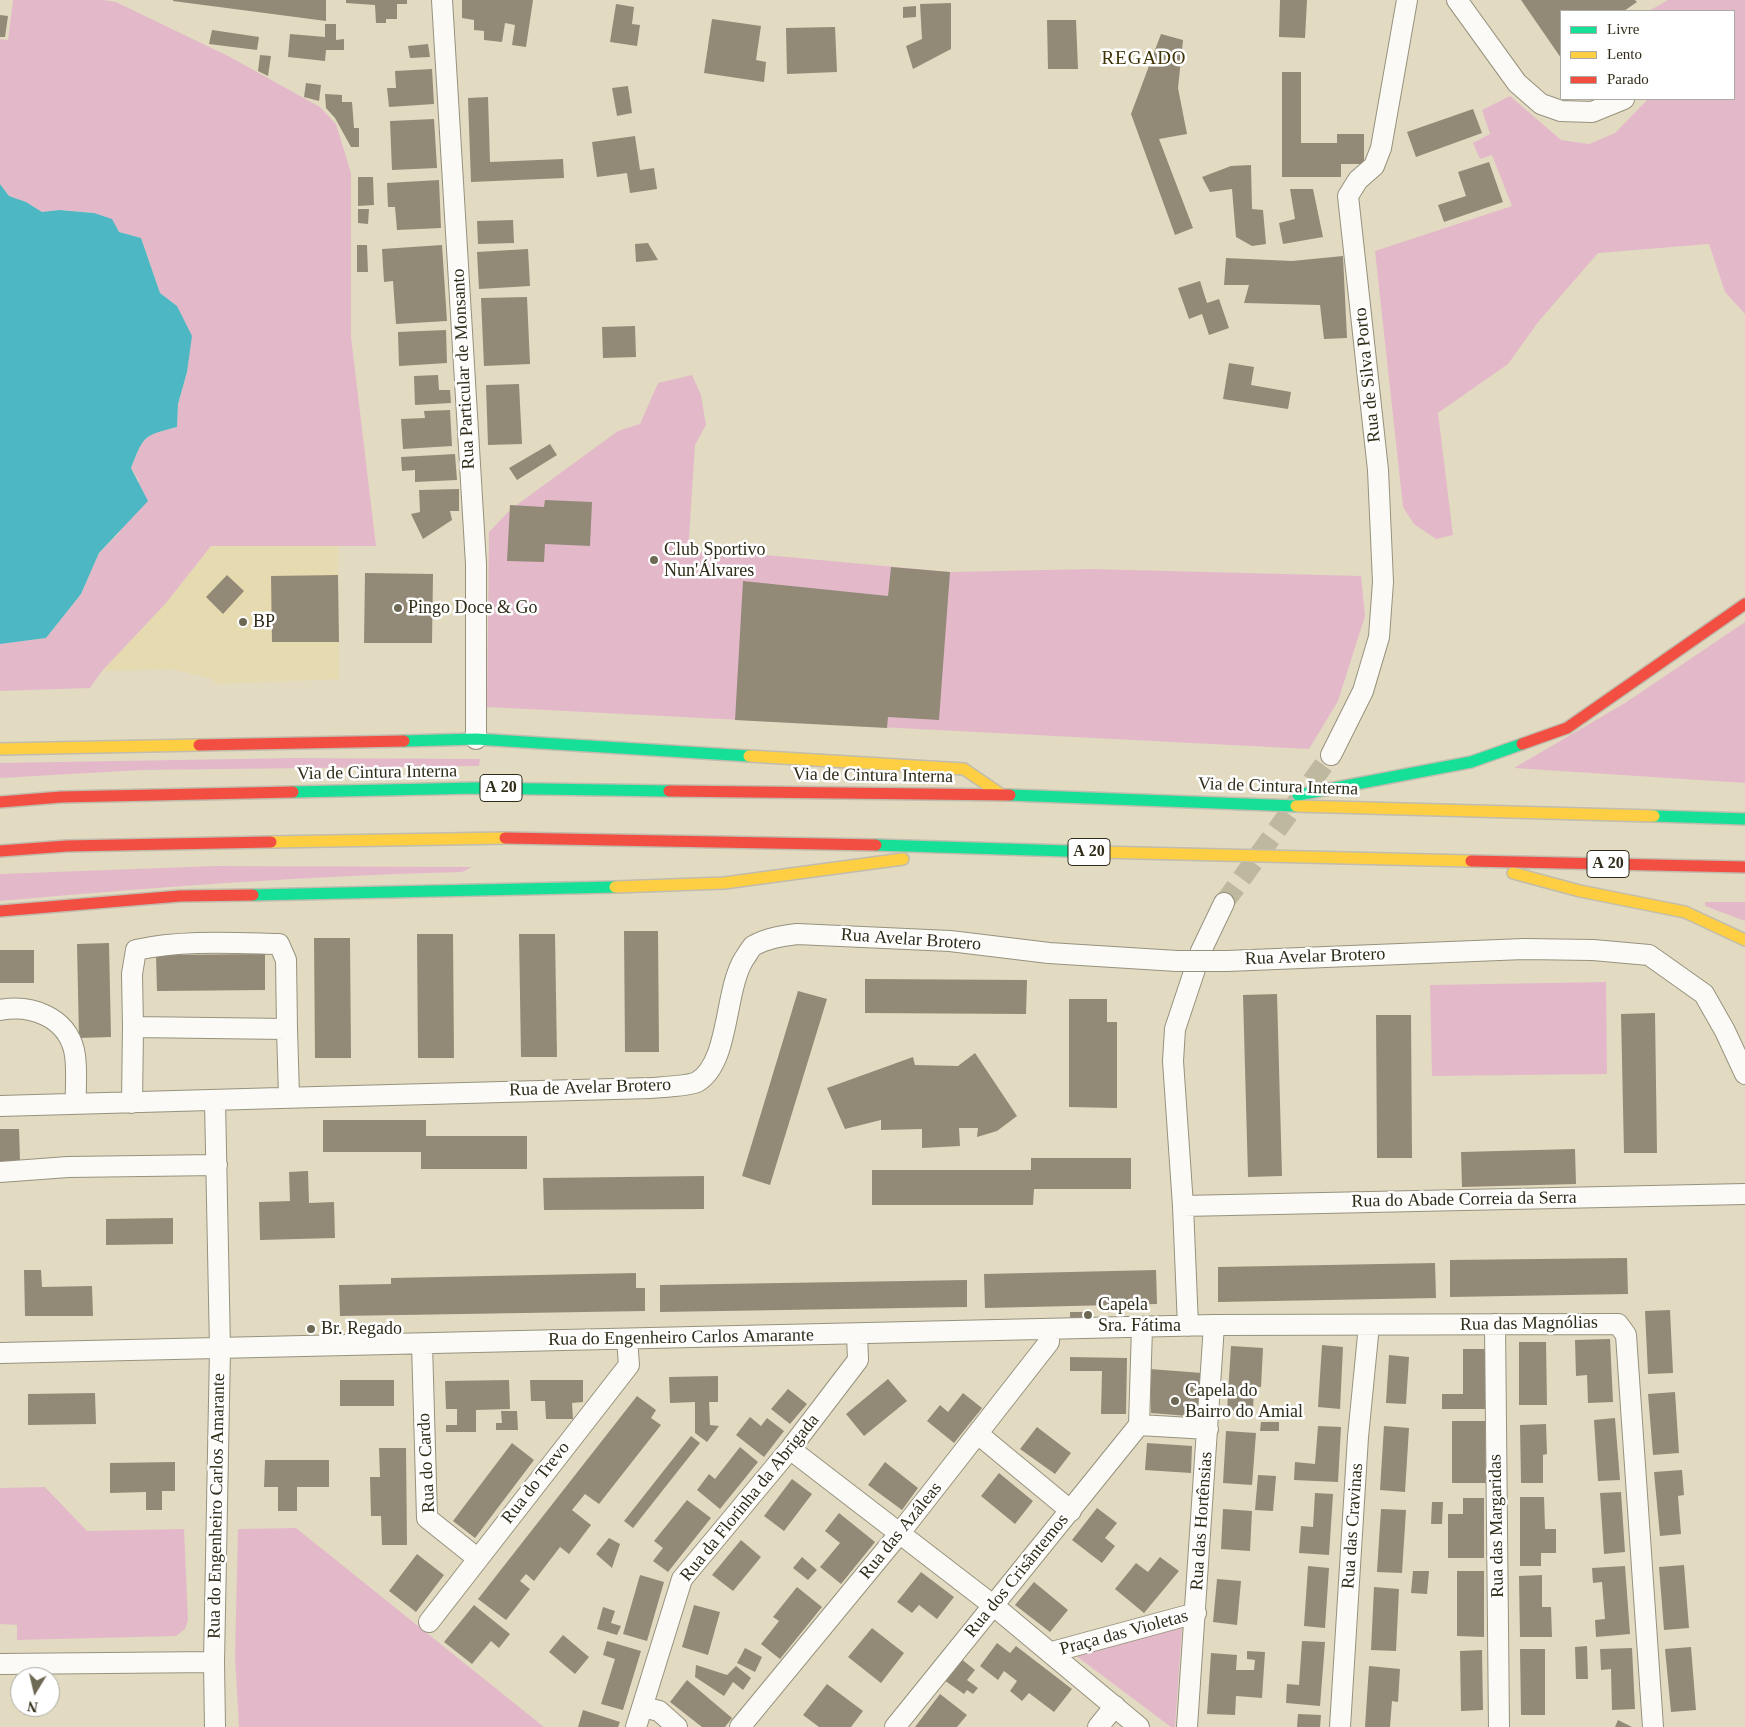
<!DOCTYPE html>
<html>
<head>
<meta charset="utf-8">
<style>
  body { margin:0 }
  #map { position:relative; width:1745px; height:1727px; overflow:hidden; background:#e2dbc1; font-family:"Times New Roman",serif }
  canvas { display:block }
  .legend { position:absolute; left:1560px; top:10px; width:175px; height:90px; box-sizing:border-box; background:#fff; border:1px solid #acaba3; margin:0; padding:6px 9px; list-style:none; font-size:15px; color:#302c19 }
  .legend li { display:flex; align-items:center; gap:10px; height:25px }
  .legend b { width:25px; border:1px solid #acaba3 }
  .north { position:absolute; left:10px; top:1667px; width:50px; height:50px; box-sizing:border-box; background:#fff; border:1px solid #acaba3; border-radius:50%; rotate:189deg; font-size:14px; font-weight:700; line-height:20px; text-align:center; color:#302c19 }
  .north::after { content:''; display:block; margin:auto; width:18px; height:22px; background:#6e6954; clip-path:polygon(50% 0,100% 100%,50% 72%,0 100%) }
</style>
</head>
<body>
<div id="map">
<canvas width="1745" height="1727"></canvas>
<ul class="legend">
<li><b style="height:6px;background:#16e098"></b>Livre</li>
<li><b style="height:6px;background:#ffcf43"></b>Lento</li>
<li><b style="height:6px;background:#f24e42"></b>Parado</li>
</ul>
<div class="north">N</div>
</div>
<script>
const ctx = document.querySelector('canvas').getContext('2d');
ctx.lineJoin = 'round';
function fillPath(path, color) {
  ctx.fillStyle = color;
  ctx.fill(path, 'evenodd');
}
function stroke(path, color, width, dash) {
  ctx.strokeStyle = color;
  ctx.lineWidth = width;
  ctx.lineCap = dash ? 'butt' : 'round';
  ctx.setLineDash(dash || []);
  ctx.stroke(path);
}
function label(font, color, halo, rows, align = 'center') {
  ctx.font = font + ' "Times New Roman",serif';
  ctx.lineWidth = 5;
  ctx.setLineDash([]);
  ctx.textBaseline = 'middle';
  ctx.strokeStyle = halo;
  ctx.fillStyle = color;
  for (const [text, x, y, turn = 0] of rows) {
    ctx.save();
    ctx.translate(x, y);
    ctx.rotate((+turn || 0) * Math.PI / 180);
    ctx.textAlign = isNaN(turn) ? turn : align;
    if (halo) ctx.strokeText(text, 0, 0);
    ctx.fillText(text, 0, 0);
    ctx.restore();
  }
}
const built = new Path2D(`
  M211 546H338L339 679 216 684 213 679 172 669 102 671 166 603Z`);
const green = new Path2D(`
  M13 0H103L116 2 230 57 320 107 336 124 351 173V337L376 546H211L166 603 102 671 90 688 0 691V644L46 638 81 594 99 553 119 533 139 481 131 468C144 435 143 436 177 427L178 404 187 372 177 306 160 293 141 238 119 232 94 213 59 210 42 212 26 202 9 196 0 184V39L8 40Z
  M1668 0H1745V314L1725 292 1709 244 1598 253 1539 321 1508 364 1438 413 1453 535 1436 539 1414 524 1403 507 1375 251 1512 206 1492 155 1480 159 1473 143 1490 134 1482 110 1510 96 1561 140 1589 144 1615 133 1648 99H1734V11H1649Z
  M692 375 701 395 706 425 695 445 688 553 722 551 950 572 1091 569 1361 576 1365 616 1338 701 1309 749 487 707 489 532 511 509 618 431 640 424 658 383Z
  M1745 622V783L1514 768 1625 703Z
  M294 758 480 759 479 766 142 770 0 778V763Z
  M215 866 472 867 462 872C307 876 154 887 0 901V874Z
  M1705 902H1745V921L1705 906Z
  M1606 982 1607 1074 1432 1076 1430 985Z
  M45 1487 87 1531 184 1529 188 1620 185 1629 176 1636 17 1640V1625L0 1624V1488Z
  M296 1528 544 1727H239L235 1657 238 1529Z
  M1182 1628 1175 1727H1171L1075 1655Z`);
const water = new Path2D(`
  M0 184 9 196 26 202 42 212 59 210 94 213 112 219 119 232 141 238 160 293 177 306 192 336 187 372 178 404 177 427C143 436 144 435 131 468L148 501 99 553 81 594 46 638 0 644Z`);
const building = new Path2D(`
  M173 0H326V21L173 1Z
  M346 0H407V4H397V19H386V23H376L375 5 346 3Z
  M462 0H533L526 47 512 45 515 25 505 23 502 42 484 40V31L474 30V20L462 18Z
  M1280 0H1307L1305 38 1279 37Z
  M1521 0H1635L1637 2 1624 11H1561V58Z
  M951 3V49L913 69 906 46 922 39 920 4Z
  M616 4 634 7 632 24 640 25 637 46 610 42Z
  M916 6V17L903 18V7Z
  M0 15 8 16 5 37H0Z
  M712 19 761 26 756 60 766 62 764 82 704 73Z
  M1047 20H1076L1078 69H1048Z
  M325 24H336V40L344 39V50H326L325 61 288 57 290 34 325 37Z
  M835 27 837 72 787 74 786 28Z
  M212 30 259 37 257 50 209 44Z
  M1161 34 1183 40 1178 88 1187 134 1159 139 1193 228 1175 235 1131 114Z
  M428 44 430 57 410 58 408 46Z
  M260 55 271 56 268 76 258 71Z
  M432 69 434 104 389 107 387 88H396L395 71Z
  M1282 72H1301V143H1337V134H1364V164H1341V177H1282Z
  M306 83 321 85 319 101 304 97Z
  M628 86 632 113 617 116 612 88Z
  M325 94 342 95V102H352L354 128H359V147H351L335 118 326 108Z
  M488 97 490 162 563 159 564 178 471 182 468 98Z
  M1473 109 1482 133 1416 157 1407 132Z
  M434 119 437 168 392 170 390 121Z
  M635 136 640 170 654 168 657 189 630 193 627 173 597 177 592 142Z
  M1489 162 1503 202 1444 222 1438 205 1466 196 1458 172Z
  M1251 165 1252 209 1263 210 1266 244 1252 246 1236 237 1232 189 1210 192 1202 177 1231 166Z
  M358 177H373L374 205 358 206Z
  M439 180 441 228 397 230 395 207H388L387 183Z
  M1290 189H1313L1323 237 1283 244 1279 223 1295 219Z
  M358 209H369L368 224 358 223Z
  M513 220 514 243 478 244 477 221Z
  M648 243 658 260 636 262 635 244Z
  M357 245H367L368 272H357Z
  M442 245 447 321 396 324 393 281 384 282 382 249Z
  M528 249 530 286 479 289 477 252Z
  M1343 256 1347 338 1324 339 1320 305 1244 303 1249 285H1224L1226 258 1292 261Z
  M1200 281 1207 303 1219 299 1229 328 1209 335 1202 314 1189 319 1178 288Z
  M527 297 530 364 484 366 481 298Z
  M635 326 636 357 603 358 602 327Z
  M446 330 447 363 399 366 398 332Z
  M1229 363 1254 367 1251 385 1291 392 1288 409 1223 399Z
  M438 375 439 390H450L451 403 415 405 414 376Z
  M519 384 522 444 488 445 486 385Z
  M450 410 452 446 403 449 401 419 425 418 424 411Z
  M550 444 557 455 517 480 509 468Z
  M455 454 457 480 415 482V470L402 471 401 457Z
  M459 489V511H450L452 520 423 539 411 514 420 512 419 490Z
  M545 500 592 502 590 546 545 544 544 562 507 561 510 505 544 507Z
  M891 567 950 572 939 720 888 717 887 728 735 720 743 581 888 596Z
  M365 573 433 574 432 643H364Z
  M227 575 244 591 223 614 206 597Z
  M338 575 339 642H272L271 576Z
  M624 931H658L659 1052H625Z
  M417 934H453L454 1058H418Z
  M519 934H555L557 1057H521Z
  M314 938H350L351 1058H315Z
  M109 943 111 1037 79 1038 77 944Z
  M0 950H34V983H0Z
  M265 954V990L157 991 156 955Z
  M865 979 1027 980 1026 1014 865 1013Z
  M798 991 827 999 770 1185 742 1176Z
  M1277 994 1282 1176 1248 1177 1243 995Z
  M1069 999H1107V1022H1117V1108L1069 1107Z
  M1655 1013 1657 1153H1624L1621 1014Z
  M1376 1015H1411L1412 1158H1377Z
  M975 1053 1017 1116 997 1131 977 1137 978 1128H959L960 1146 922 1148V1129L881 1130V1120L845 1129 827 1088 913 1057 915 1065 958 1066Z
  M323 1120H426V1136H527V1169H421V1152H323Z
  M0 1129H19L20 1161 0 1162Z
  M1575 1149 1576 1184 1462 1187 1461 1152Z
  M1031 1158H1131V1189H1034L1033 1205H872V1170H1031Z
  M308 1171 309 1203 334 1202 335 1238 260 1240 259 1202 290 1201 289 1172Z
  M704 1176V1209L544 1210 543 1178Z
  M173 1218V1244L106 1245V1219Z
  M1627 1258 1628 1294 1450 1297V1260Z
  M1435 1263 1436 1298 1218 1302V1267Z
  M24 1270H41L42 1287 92 1286 93 1316H25Z
  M1156 1270 1157 1304 985 1308 984 1274Z
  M636 1273V1288H645V1311L340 1316 339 1285 391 1284V1278Z
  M967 1280V1307L660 1312V1285Z
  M1670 1310 1673 1373 1648 1374 1645 1311Z
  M1070 1312H1083V1318H1070Z
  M1610 1339 1613 1402 1588 1403 1587 1375 1576 1376 1575 1340Z
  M1519 1342H1546L1547 1405H1519Z
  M1322 1345 1343 1347 1340 1409 1318 1407Z
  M1231 1346 1263 1348 1261 1387H1254L1253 1412 1227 1410Z
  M1463 1349H1485V1409H1442V1394H1463Z
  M1389 1355 1409 1357 1406 1404 1386 1403Z
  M1070 1357 1127 1358 1126 1414H1101L1102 1371H1070Z
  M1150 1369 1202 1373 1199 1417 1151 1413Z
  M718 1376V1402H709L710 1425 719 1426 707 1442 695 1433V1402L670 1403 669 1377Z
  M888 1379 907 1401 864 1436 846 1414Z
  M340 1380H394V1406H340Z
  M509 1380 510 1409 476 1410V1432H446V1425H457V1409H446L445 1381Z
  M530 1380H583V1402L572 1403 573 1419H546L545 1401H531Z
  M788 1389 807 1404 790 1424 771 1409Z
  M1675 1392 1679 1453 1653 1455 1648 1394Z
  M95 1393 96 1424 28 1425V1394Z
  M963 1393 982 1408 954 1443 927 1421 940 1405 948 1412Z
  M637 1396 656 1410 651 1418 661 1425 599 1504 585 1494 572 1510 591 1525 569 1554 560 1547 534 1581 526 1574 520 1581 530 1589 506 1620 478 1599Z
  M501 1411H517L518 1430H496V1423H502Z
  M750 1417 761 1426 767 1418 784 1431 764 1457 736 1435Z
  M1615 1418 1620 1480 1598 1481 1594 1420Z
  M1452 1421H1485L1486 1483H1452Z
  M1261 1422H1279V1431H1260Z
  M1546 1424 1547 1454 1543 1455V1483H1521L1520 1425Z
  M1318 1426 1341 1427 1338 1482 1294 1480 1295 1462 1315 1464Z
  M1384 1426 1409 1428 1405 1492 1380 1490Z
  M1037 1427 1071 1453 1055 1474 1020 1449Z
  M1226 1431 1256 1433 1252 1485 1223 1483Z
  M691 1436 700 1443 633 1528 624 1521Z
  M512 1443 534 1460 475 1538 453 1521Z
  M1147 1443 1192 1446 1191 1473 1145 1470Z
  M740 1447 758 1462 720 1509 697 1490 709 1474 715 1479Z
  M379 1448H406L407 1545H382L381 1516H371L370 1477H380Z
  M265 1460H329V1487H297V1511H278V1487H264Z
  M175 1462V1491H162V1510H146V1492L110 1493V1463Z
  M885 1462 918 1488 902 1510 868 1485Z
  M1682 1470 1684 1495 1678 1496 1681 1534 1660 1536 1654 1472Z
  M999 1473 1033 1501 1015 1524 981 1496Z
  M1258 1475 1276 1476 1273 1511 1255 1510Z
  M792 1479 812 1494 784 1531 764 1516Z
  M1621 1492 1625 1552 1604 1554 1600 1493Z
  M1315 1493 1333 1494 1329 1555 1299 1553 1301 1526 1313 1527Z
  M1520 1497H1544L1545 1529H1556V1553H1541V1566H1520Z
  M1463 1498H1484V1558H1448V1514H1463Z
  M687 1500 711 1518 668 1572 653 1561 663 1548 654 1541Z
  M1432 1502H1443L1442 1524H1431Z
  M1097 1508 1117 1523 1105 1538 1115 1546 1102 1563 1072 1540Z
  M1223 1509 1252 1511 1250 1551 1221 1549Z
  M1381 1509 1406 1510 1402 1573 1377 1572Z
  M839 1513 875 1542 841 1584 820 1567 840 1543 825 1531Z
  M609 1538 620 1544 612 1568 596 1554Z
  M741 1540 761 1557 733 1591 712 1575Z
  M417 1554 444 1575 416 1612 389 1591Z
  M802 1557 817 1570 808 1580 793 1568Z
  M1160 1557 1179 1571 1144 1613 1115 1589 1136 1563 1148 1572Z
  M1684 1565 1689 1628 1664 1630 1659 1567Z
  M1308 1566 1329 1568 1325 1628 1304 1626Z
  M1625 1566 1630 1634 1596 1637 1595 1620 1605 1619 1602 1582 1593 1583 1592 1568Z
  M1413 1571H1429L1427 1594 1411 1593Z
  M1457 1571H1484V1637L1457 1636Z
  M921 1572 954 1597 937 1619 919 1605 912 1613 897 1602Z
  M640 1575 664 1582 647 1641 623 1634Z
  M1542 1575V1607H1551L1552 1637H1520L1519 1576Z
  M1217 1579 1241 1581 1237 1625 1213 1622Z
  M1034 1582 1068 1610 1050 1632 1015 1605Z
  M797 1587 822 1607 780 1659 761 1644 779 1621 773 1617Z
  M1374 1587 1399 1589 1396 1651 1371 1650Z
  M474 1605 510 1634 499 1648 491 1641 472 1664 444 1642Z
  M694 1605 720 1612 708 1655 682 1647Z
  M603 1607 615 1611 611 1623 621 1626 617 1635 597 1629Z
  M872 1628 904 1653 881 1683 848 1657Z
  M563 1635 589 1657 575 1674 549 1652Z
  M607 1641 641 1651 623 1710 601 1704 615 1659 603 1655Z
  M1302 1641 1325 1642 1320 1706 1286 1703 1287 1684 1299 1685Z
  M997 1643 1010 1653 1016 1646 1072 1689 1054 1712 1029 1693 1022 1701 1010 1691 1017 1681 1004 1671 998 1680 980 1666Z
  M1587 1646 1588 1679H1576L1575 1647Z
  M1691 1647 1696 1710 1671 1712 1665 1649Z
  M745 1648 762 1657 755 1672 737 1663Z
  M1632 1648 1635 1709 1612 1710 1611 1669 1601 1670 1600 1649Z
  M1520 1649H1545V1715H1521Z
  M1482 1650 1483 1710 1461 1711 1460 1651Z
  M1247 1651 1265 1652 1262 1698 1236 1696 1235 1715 1207 1714 1211 1653 1237 1655 1236 1670H1254L1255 1660 1247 1659Z
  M960 1658 975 1670 967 1680 978 1688 973 1694 967 1690 964 1694 944 1680Z
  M696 1665 727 1675 736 1666 751 1678 743 1690 733 1682 724 1696 695 1677Z
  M1369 1666 1400 1669 1398 1702 1392 1701 1390 1727H1365Z
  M687 1680 732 1718 725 1727H702L670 1702Z
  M827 1684 863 1711 851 1727H819L803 1715Z
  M940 1694 967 1715 957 1727H915Z
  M583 1710 620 1722 618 1727H578Z
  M1298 1714 1321 1715 1320 1727H1297Z
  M1618 1720 1632 1727H1615Z`);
const streetTunnel = new Path2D(`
  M1224 903 1331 755`);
const street = new Path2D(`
  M442 0 476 564V739
  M1457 0 1517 83 1541 104 1561 111 1592 112 1624 99
  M1331 755 1363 691 1379 637 1383 582 1378 470 1348 196 1358 180 1374 166 1381 148 1407 0
  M1227 961 1524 949 1593 950 1649 955 1704 994 1725 1031 1745 1074
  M0 1010C31 1004 66 1017 74 1050 78 1066 75 1087 76 1104
  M133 1027 132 974 136 950C182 940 232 943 279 944L286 960 287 1029
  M215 1101 220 1349 214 1662 215 1727
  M132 1103 133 1027 287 1029 289 1096
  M0 1106C217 1101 434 1092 651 1088 662 1087 689 1086 697 1082 730 1063 724 991 744 959 747 955 750 949 753 946 767 938 782 936 797 934L950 941 1049 953 1177 961
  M0 1172 68 1167 217 1165
  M1183 1206 1745 1194
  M1495 1324 1499 1727
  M1188 1326 1183 1206 1173 1061 1175 1029 1201 951 1224 903
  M1142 1327 1139 1425 1208 1429
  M422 1344 427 1518 477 1558
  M0 1353 1214 1325 1618 1324 1626 1335 1653 1727
  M978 1434 1071 1511
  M790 1449 994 1606 1139 1727
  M429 1622 629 1365 627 1339
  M1052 1652 1196 1613
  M0 1664 214 1662
  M643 1707 659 1711 677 1727
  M636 1727 682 1579 790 1449 858 1360 857 1334
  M740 1727 899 1534 1049 1342V1329
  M895 1727 1139 1425
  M1098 1727 1115 1706
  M1187 1727 1214 1325
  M1340 1727 1358 1437 1369 1325`);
const fast = new Path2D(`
  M404 741 476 739 749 756
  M293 792 476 788 669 791
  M1010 795 1296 806
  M1298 795 1471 762 1522 744
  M1654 816 1745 819
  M876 845 1098 852
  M253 895 615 887`);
const slow = new Path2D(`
  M0 749 199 745
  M749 756 964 769 1002 795
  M1296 806 1654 816
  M271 842 505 838
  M1098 852 1471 861
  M1513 873 1580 891 1685 912 1745 940
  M615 887 724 883 903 859`);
const jam = new Path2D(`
  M1522 744 1567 728 1745 604
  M199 745 404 741
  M669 791 1010 795
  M0 802 61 797 293 792
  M505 838 876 845
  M0 851 67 846 271 842
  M1471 861 1745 867
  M0 911 180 896 253 895`);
const streetBridge = new Path2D(`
  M1177 961H1227`);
const markers = [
  [654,560,5,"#6e6954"],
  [398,608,5,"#6e6954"],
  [243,622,5,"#6e6954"],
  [1088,1315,5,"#6e6954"],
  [311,1329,5,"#6e6954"],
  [1175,1401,5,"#6e6954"]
];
const shields = [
  [501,788,42],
  [1089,852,42],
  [1608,864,42]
];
const shieldNames = [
  ["A 20",501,788],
  ["A 20",1089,852],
  ["A 20",1608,864]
];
const streetNames = [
  ["Rua Particular de Monsanto",464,369,-93],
  ["Rua de Silva Porto",1368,375,-96],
  ["Via de Cintura Interna",377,773,-1],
  ["Via de Cintura Interna",873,776,1],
  ["Via de Cintura Interna",1278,787,2],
  ["Rua Avelar Brotero",911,940,4],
  ["Rua Avelar Brotero",1315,957,-2],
  ["Rua de Avelar Brotero",590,1088,-2],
  ["Rua do Abade Correia da Serra",1464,1200,-1],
  ["Rua das Magnólias",1529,1324,-1],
  ["Rua do Engenheiro Carlos Amarante",681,1338,-1],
  ["Rua do Cardo",427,1463,-93],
  ["Rua do Trevo",536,1483,-52],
  ["Rua da Florinha da Abrigada",750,1498,-51],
  ["Rua do Engenheiro Carlos Amarante",217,1506,-89],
  ["Rua das Hortênsias",1202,1521,-86],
  ["Rua das Cravinas",1353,1526,-86],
  ["Rua das Margaridas",1497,1526,-91],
  ["Rua das Azáleas",901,1531,-51],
  ["Rua dos Crisântemos",1017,1576,-51],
  ["Praça das Violetas",1124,1633,-15]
];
const poiNames = [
  ["Club Sportivo",664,550],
  ["Nun'Álvares",664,571],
  ["Pingo Doce & Go",408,608],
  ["BP",253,622],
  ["Capela",1098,1305],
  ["Sra. Fátima",1098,1326],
  ["Br. Regado",321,1329],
  ["Capela do",1185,1391],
  ["Bairro do Amial",1185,1412]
];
const neighbourhoodNames = [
  ["REGADO",1144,59]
];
fillPath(built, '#e5dab0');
fillPath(green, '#e3b9ca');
fillPath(water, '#4eb7c4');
fillPath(building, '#928a77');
stroke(streetTunnel, '#beb89f', 20, [20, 10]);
stroke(street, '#97927e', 22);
stroke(fast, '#c0bcae', 14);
stroke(slow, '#c0bcae', 14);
stroke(jam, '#c0bcae', 14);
stroke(street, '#fbfaf6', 20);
stroke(fast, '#16e098', 11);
stroke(slow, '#ffcf43', 11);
stroke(jam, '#f24e42', 11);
stroke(streetBridge, '#97927e', 22, []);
stroke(streetBridge, '#fbfaf6', 20);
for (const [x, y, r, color] of markers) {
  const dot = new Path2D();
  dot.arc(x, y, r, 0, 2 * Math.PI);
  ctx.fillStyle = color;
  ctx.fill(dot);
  stroke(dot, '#fff', 2);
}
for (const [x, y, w] of shields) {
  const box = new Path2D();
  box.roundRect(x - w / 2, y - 13.5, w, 27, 4);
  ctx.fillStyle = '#fff';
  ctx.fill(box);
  stroke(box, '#302c19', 1);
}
label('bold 16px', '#302c19', null, shieldNames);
label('18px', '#302c19', '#fff', streetNames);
label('18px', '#302c19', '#fff', poiNames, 'left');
ctx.letterSpacing = '1px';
label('19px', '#3f3405', '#fff', neighbourhoodNames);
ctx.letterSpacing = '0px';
</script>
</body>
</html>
